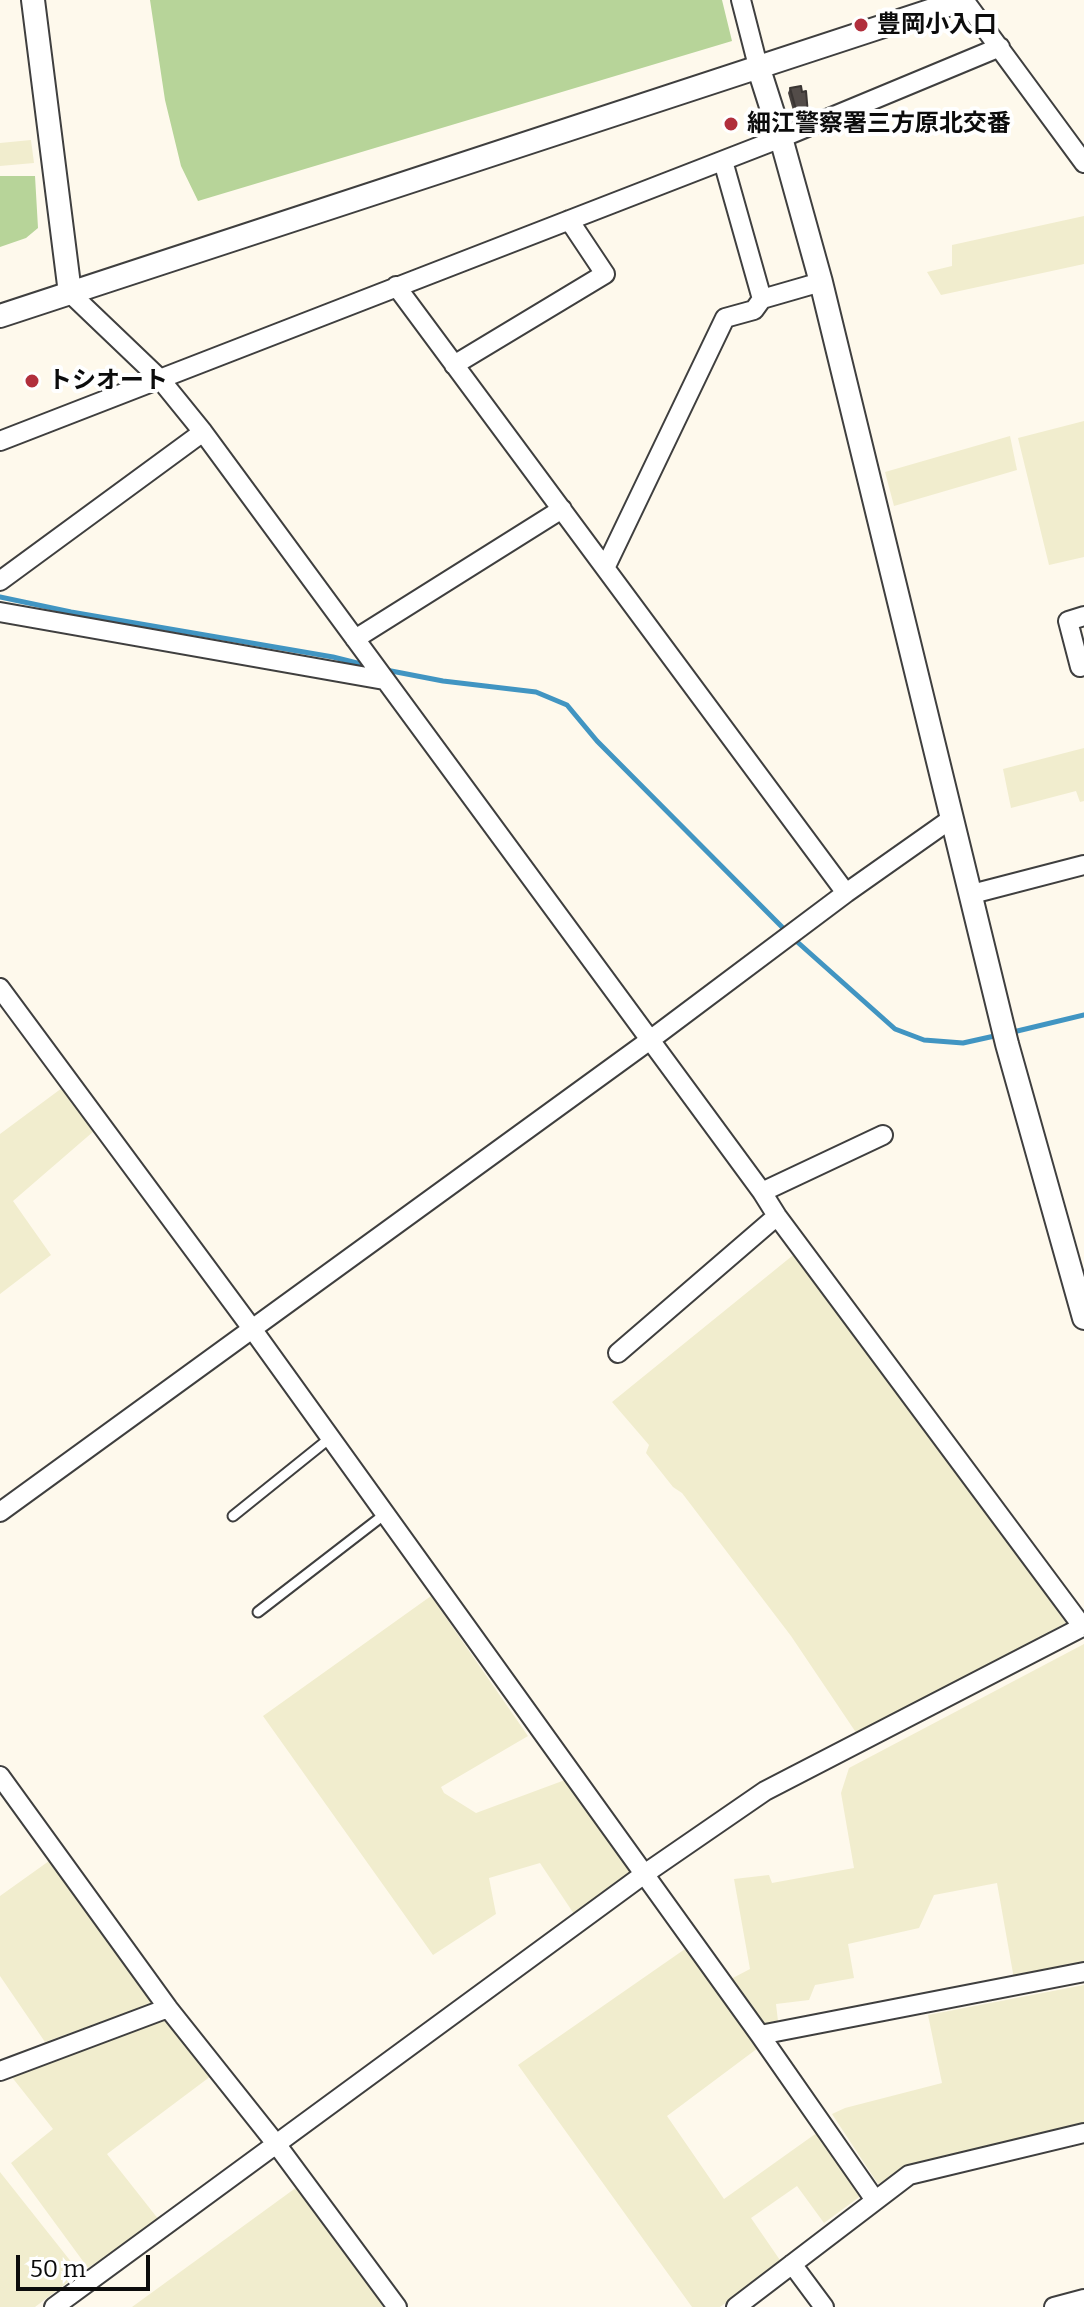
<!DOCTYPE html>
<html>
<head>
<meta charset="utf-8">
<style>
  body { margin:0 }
  #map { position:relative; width:1084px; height:2307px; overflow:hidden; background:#fef9ec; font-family:Bitter,serif }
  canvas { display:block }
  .scale { position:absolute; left:16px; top:2255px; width:134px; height:36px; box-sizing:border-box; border:4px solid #0c0c0c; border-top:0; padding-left:10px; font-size:24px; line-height:28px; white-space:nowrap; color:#0c0c0c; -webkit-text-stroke:6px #fff; paint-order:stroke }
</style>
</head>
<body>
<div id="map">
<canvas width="1084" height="2307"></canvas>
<div class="scale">50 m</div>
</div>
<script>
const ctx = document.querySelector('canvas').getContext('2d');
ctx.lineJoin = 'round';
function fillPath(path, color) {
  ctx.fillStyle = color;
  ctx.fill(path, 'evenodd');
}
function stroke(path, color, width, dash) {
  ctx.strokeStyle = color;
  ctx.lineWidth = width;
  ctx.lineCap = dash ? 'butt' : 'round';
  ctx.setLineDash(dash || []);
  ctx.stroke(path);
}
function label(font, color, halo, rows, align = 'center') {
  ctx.font = font + ' Bitter,"Noto Sans JP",serif';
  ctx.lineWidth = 8;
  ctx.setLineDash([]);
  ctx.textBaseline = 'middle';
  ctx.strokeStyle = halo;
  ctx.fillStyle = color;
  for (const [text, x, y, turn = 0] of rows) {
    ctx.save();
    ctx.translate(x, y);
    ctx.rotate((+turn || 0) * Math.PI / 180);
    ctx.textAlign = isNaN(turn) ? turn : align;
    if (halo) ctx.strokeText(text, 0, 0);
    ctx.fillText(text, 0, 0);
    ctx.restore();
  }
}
const farmland = new Path2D(`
  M31 140 34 163 0 166V143Z
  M1084 216V264L941 295 927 272 952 266V245Z
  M1084 421V557L1049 565 1018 438Z
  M1010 436 1017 470 894 506 885 472Z
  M1084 748V801L1080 802 1076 791 1011 808 1003 769Z
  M62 1088 94 1131 13 1201 51 1255 0 1294V1134Z
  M797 1252 1066 1623 857 1734 791 1636 682 1493 673 1487 646 1453 649 1445 612 1402Z
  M431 1596 528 1736 441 1787 444 1793 476 1813 565 1780 630 1872 574 1914 540 1863 489 1878 496 1914 433 1955 263 1716Z
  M1084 1644V1966L1014 1979 997 1883 934 1895 919 1928 848 1944 854 1978 815 1985 809 2000 776 2004 778 2021 764 2024 729 1980 750 1969 734 1879 769 1875 772 1883 854 1868 841 1793 849 1768Z
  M49 1861 155 2003 45 2042 0 1976V1896Z
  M685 1949 758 2048 667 2116 724 2199 818 2132 862 2195 824 2223 797 2186 751 2218 782 2263 720 2307H692L518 2065Z
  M1084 1985V2125L1027 2141 916 2163 878 2184 832 2114 845 2108 942 2083 928 2015Z
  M166 2018 211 2076 107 2154 159 2220 88 2268 11 2163 53 2129 11 2076Z
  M0 2172 80 2273 35 2307H0Z
  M297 2187 386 2307H132Z`);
const forest = new Path2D(`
  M150 0H722L732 41 198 201 181 166 165 100Z
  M0 176H35L38 228 26 238 0 247Z`);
const stream = new Path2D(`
  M0 597 71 612 333 657 369 666
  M386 670 443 681 536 692 567 705 597 741 787 932
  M794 939 895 1029 924 1040 963 1043 999 1035
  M1009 1033 1084 1015`);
const service = new Path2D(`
  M233 1516 330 1438
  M258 1612 385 1514`);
const minor = new Path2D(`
  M741 0 758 66
  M964 0 1084 163
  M723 161 762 299
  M396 286 846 893
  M70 293 160 379 203 432 762 1192 777 1216 1082 1626
  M454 365 605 274 569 220
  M0 441 781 138 1000 47
  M606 566 725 318 754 310 762 299 821 282
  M0 581 203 432
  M0 612 384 680
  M1084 616 1068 621 1080 667 1084 666
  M355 639 562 509
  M972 894 1084 865
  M0 988 253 1330 760 2035 875 2200
  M762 1192 883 1135
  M618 1353 777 1216
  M0 1512 650 1040 846 893 951 819
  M0 1776 168 2008 277 2145 397 2307
  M760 2035 1084 1972
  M0 2071 168 2008
  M792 2264 824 2307
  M54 2307 643 1875 765 1791 1084 1626
  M736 2307 909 2175 1084 2133
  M1054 2307 1084 2299`);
const tertiary = new Path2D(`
  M33 0 70 293
  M758 66 781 138 821 282 1007 1044 1084 1318
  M0 316 963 0`);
const wall = new Path2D(`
  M790 88 806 118 796 121 788 93Z`);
const shadedWall = new Path2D(`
  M808 114 806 118 796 121 798 117Z`);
const building = new Path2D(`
  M801 86 802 92 806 91 808 114 798 117 790 88Z`);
const markers = [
  [861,25,8,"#b12f3c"],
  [731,124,8,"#b12f3c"],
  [32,381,8,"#b12f3c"]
];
const poiNames = [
  ["豊岡小入口",877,25],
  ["細江警察署三方原北交番",747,124],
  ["トシオート",48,381]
];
fillPath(farmland, '#f1edce');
fillPath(forest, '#b7d499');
stroke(stream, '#4195c2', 5);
stroke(service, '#3f3f3f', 13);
stroke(minor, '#3f3f3f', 22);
stroke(tertiary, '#3f3f3f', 26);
stroke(service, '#fff', 9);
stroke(minor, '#fff', 18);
stroke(tertiary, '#fff', 22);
fillPath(wall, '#47413f');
fillPath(shadedWall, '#3a3533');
fillPath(building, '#534c49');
stroke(building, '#3a3533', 2);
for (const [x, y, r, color] of markers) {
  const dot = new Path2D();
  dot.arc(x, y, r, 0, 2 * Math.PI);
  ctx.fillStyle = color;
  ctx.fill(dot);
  stroke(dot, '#fff', 3);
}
label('bold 24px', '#0c0c0c', '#fff', poiNames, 'left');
</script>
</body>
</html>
